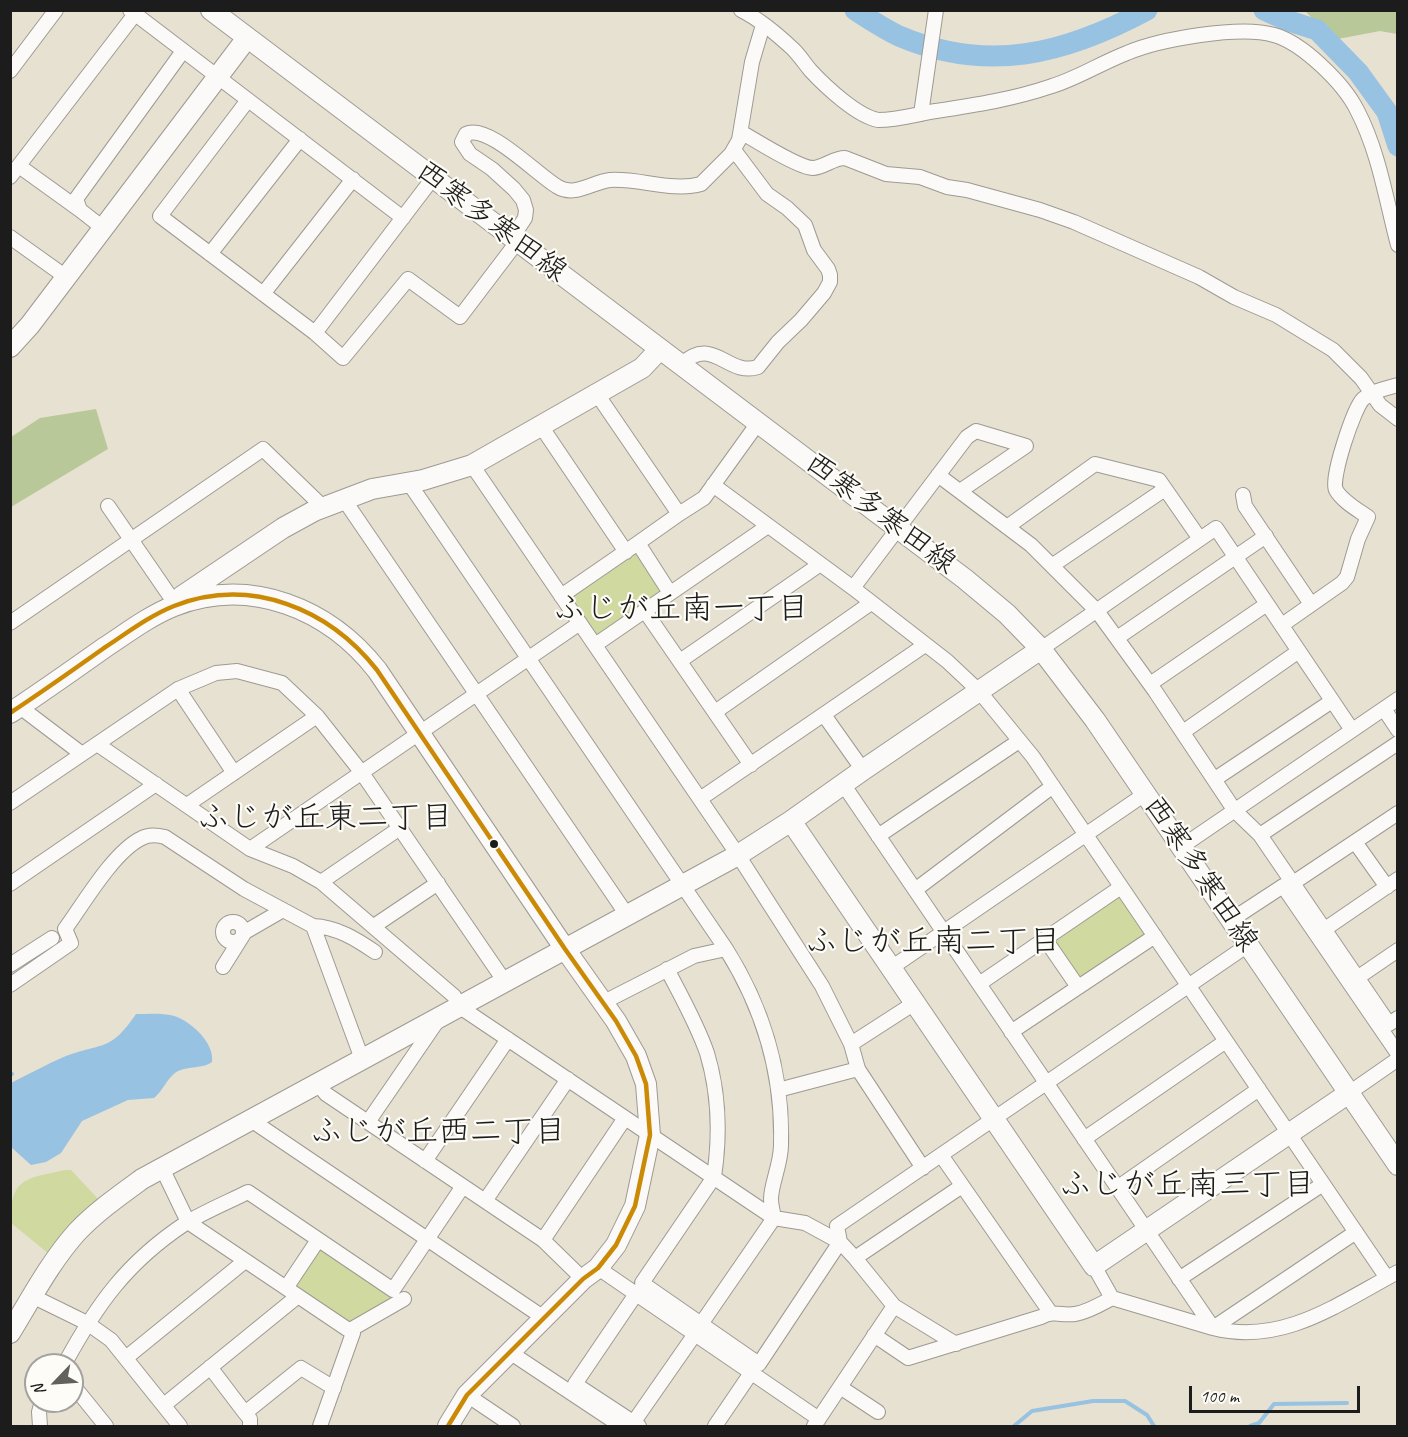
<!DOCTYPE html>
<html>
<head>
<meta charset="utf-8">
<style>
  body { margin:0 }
  #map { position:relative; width:1408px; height:1437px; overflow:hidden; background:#e7e1d2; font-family:Caveat,sans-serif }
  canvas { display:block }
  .frame { position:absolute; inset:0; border:12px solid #1c1c1c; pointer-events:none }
  .north { position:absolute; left:24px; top:1353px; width:60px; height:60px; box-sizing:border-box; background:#fdfcf7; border:2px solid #a3a29f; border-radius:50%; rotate:245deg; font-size:16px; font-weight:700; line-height:24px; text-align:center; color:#1c1c1c }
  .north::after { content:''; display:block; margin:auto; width:21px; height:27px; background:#63615c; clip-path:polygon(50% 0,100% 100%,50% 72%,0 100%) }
  .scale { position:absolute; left:1189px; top:1386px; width:171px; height:27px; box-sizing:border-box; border:3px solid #1c1c1c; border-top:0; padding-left:8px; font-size:18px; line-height:21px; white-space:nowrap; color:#1c1c1c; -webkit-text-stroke:4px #fdfcf7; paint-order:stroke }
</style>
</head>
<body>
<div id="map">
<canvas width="1408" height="1437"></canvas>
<div class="frame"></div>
<div class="north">N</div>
<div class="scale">100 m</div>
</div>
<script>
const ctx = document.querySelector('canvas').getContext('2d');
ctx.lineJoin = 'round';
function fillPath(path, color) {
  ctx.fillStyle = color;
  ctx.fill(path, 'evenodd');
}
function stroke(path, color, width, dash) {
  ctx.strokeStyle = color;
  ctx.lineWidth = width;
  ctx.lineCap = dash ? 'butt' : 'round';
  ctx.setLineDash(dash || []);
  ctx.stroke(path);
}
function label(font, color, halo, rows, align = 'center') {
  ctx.font = font + ' Caveat,"Klee One",sans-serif';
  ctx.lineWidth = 4.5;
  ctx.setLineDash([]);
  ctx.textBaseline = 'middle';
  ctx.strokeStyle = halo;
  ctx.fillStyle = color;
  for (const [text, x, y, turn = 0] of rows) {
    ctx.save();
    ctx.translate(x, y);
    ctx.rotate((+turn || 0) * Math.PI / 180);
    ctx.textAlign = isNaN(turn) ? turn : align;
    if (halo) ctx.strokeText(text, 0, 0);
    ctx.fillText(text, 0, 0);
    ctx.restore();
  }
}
const green = new Path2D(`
  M635 551 663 594 601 635H596L571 601 572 594Z
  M1116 896H1122L1147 933 1146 937 1080 980 1052 939Z
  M65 1170H71L100 1201 49 1254 11 1223C10 1177 26 1179 65 1170Z
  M318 1246 389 1293 391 1302 351 1325 291 1286Z`);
const forest = new Path2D(`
  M1305 11H1397V34L1380 31 1338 39 1330 36Z
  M96 409 108 449 11 507V437L40 418Z`);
const water = new Path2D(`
  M136 1014C147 1014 159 1013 170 1015 188 1018 215 1042 212 1062 202 1069 189 1066 178 1071 167 1077 164 1090 154 1098L128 1100 82 1121 61 1153 46 1162 31 1165 11 1147V1083C29 1074 47 1064 66 1056 104 1042 110 1052 136 1014Z`);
const stream = new Path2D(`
  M10 1075 12 1074
  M1014 1426 1032 1411 1093 1401H1125L1147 1415 1154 1426
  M1250 1426 1259 1423 1274 1404 1347 1403`);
const river = new Path2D(`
  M855 10C869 19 884 29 899 36 988 74 1065 54 1147 10
  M1264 10 1286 20 1317 30 1358 72 1387 112 1398 146`);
const street = new Path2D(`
  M130 10 403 218
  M741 10C759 19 778 35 793 49 800 56 805 64 811 71 826 87 857 116 878 120 898 120 917 114 936 111 976 105 1014 99 1052 86 1078 78 1101 63 1127 53 1160 39 1240 25 1274 35 1303 43 1344 84 1357 110 1379 152 1386 200 1398 245
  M10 71 56 10
  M248 100 160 216 315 333 343 358 408 279 460 317 517 242
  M921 114 936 10
  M741 132C755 140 799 168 813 168 825 167 833 158 845 158L886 174 920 177 947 187 967 190 1040 210 1074 222 1199 277 1234 297 1276 315 1333 350 1361 378 1380 405 1398 419
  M19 166 80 210
  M10 177 135 14
  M103 228 80 210 76 199 183 51
  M10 237 66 277
  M512 238 525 218 526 210 523 200 514 189 492 169 470 154 462 142 466 134C488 123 537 175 558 187 575 197 592 182 610 180 639 178 672 192 701 184L731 154 739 140 752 62 763 25
  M210 254 300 139
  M263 294 353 179
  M315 333 433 178
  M681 365C713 334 727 377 758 367L778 342 801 320 824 293 830 282V275L828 269 814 250 805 225 787 208 767 194 734 150
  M597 394 679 514 704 498 758 423
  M541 426 626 552
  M472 465 738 855 822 986 851 1044
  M938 475 1031 545 1097 611 1155 691 1235 811 1260 835
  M409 483 726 949C763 1008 783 1075 781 1145 781 1164 771 1184 771 1199 771 1205 773 1212 774 1218L701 1324
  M713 485 853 588 947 661 979 691 1033 757 1387 1278
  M1243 495 1245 506 1311 604
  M343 498 627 915
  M108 506 176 605
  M1007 527 1095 464 1159 480 1200 539
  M638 543 679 514
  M1053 565 1165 489
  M853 588 967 437 976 431 1026 446 960 491
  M561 596 638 543 670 593
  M645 611 751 765
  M10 623 263 449 323 507
  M1282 625 1342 583 1347 577 1358 539 1368 517C1358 510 1342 501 1336 490 1330 479 1354 408 1363 399 1372 391 1387 388 1398 385
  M1117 638 1266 536
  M595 645 768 526
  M1041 649 1216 528 1352 730
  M680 661 819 565
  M1150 684 1267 604
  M178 689 234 773
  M20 707 82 754
  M1384 709 1398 730
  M715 712 871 603
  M824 715 863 770
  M1183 732 1299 651
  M1398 743 1260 835 1389 1024 1398 1018
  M97 744 250 849 293 866 321 882 454 996 460 1007 774 1218 805 1223 840 1242 855 1258 894 1306 956 1344
  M1215 779 1332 701
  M843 784 1213 1328 1356 1232
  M700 799 925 645
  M10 803 178 689 216 673 237 671 282 683 317 716 362 773 505 982
  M187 805 317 716
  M878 836 1019 741
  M1355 842 1387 887
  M1181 847 1398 699
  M250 849 580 623
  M321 882 400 828
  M1293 883 1398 813
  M10 884 156 784
  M915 890 1053 786
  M1231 920 1283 886 1398 1054
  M223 932a10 10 0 1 1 20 0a10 10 0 1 1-20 0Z
  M313 926C337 927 356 939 375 952
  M374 926 438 883
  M1325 929 1398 879
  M1045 939 1078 987
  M10 965 52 938
  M223 967 245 932 283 910
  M891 968 1145 794
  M667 969C681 996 697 1024 707 1053 719 1093 720 1137 714 1177L642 1283 759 1364 840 1242 837 1226 1248 945
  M1357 978 1398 950
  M979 984 1121 887
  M10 985 71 943 65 929C84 903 114 851 142 838 149 834 157 835 165 837L244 889 313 926 362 1059
  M602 1003 694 956 726 949
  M913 1004 851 1044 858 1069 923 1168
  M1011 1032 1155 936
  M318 1084 326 1094 543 1240 583 1279
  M778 1090 858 1069
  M1349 1093 1398 1059
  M251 1120 544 1318
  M368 1122 438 1020
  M1084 1139 1226 1041
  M941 1155 1050 1312
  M425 1161 508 1039
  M162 1168 188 1222 353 1333 320 1426
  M1117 1188 1259 1089
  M485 1201 568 1079
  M543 1240 625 1118
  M855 1258 962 1186
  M1094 1266 1112 1298 1213 1328C1283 1346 1339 1303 1398 1272
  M598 1268 819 1419
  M1179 1279 1323 1184
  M286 1288 318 1240
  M636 1294 575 1384 639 1426
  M32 1296 87 1323 111 1340 180 1426
  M350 1330 404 1299
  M874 1335 908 1358 1041 1317C1055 1310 1061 1316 1075 1314 1088 1312 1101 1304 1112 1298
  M511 1353 621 1426
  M127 1357 245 1261
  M64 1365C97 1304 127 1262 186 1223 206 1211 228 1202 248 1192L393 1290 463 1186
  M210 1367 245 1413 250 1419V1426
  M72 1384 106 1426
  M840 1387 878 1412
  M467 1395 513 1426
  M164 1405 298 1296
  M245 1413 301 1368 334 1388
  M633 1423 695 1334
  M40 1426 39 1412 42 1401
  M715 1426 751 1373
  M814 1426 894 1306`);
const secondary = new Path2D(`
  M211 10 965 579 1007 614 1041 649 1095 720 1398 1165
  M10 347 30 325 247 38
  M179 600 182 596 283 528 314 511 372 489 423 480 472 465 642 368 660 349
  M10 713C42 692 73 670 104 648 127 633 149 616 174 606 251 576 329 609 377 670L565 949 616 1021 636 1056 646 1084 650 1135 635 1206 616 1245 598 1268 583 1279 467 1395 448 1426
  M791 821 1094 1266 1349 1093
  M10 1333C31 1299 50 1262 77 1232 96 1212 120 1195 142 1179L738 855 791 821 863 770 1041 649`);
const bus1 = new Path2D(`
  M10 713C42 692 73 670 104 648 127 633 149 616 174 606 251 576 329 609 377 670L565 949 616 1021 636 1056 646 1084 650 1135 635 1206 616 1245 598 1268 583 1279 467 1395 448 1426`);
const markers = [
  [494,844,5,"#1c1c1c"]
];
const streetNames = [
  ["西寒多寒田線",491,222,37],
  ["西寒多寒田線",880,514,37],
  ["西寒多寒田線",1200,874,56]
];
const neighbourhoodNames = [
  ["ふじが丘南一丁目",681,610],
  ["ふじが丘東二丁目",325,819],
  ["ふじが丘南二丁目",933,943],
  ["ふじが丘西二丁目",438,1133],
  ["ふじが丘南三丁目",1187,1186]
];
fillPath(green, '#cfd9a0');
fillPath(forest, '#b9c898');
fillPath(water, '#97c2e2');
stroke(stream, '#97c2e2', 4);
stroke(river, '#97c2e2', 21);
stroke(street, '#9e9a92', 16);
stroke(secondary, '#9e9a92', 22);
stroke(street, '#fbfaf8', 14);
stroke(secondary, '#fbfaf8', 20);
stroke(bus1, '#cb8a06', 4.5);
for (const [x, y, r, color] of markers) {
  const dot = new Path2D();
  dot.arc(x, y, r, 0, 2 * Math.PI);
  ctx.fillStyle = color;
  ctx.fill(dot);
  stroke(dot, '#fdfcf7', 2);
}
label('30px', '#1c1c1c', '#fdfcf7', streetNames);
label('32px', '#1c1c1c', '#fdfcf7', neighbourhoodNames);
</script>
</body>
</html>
